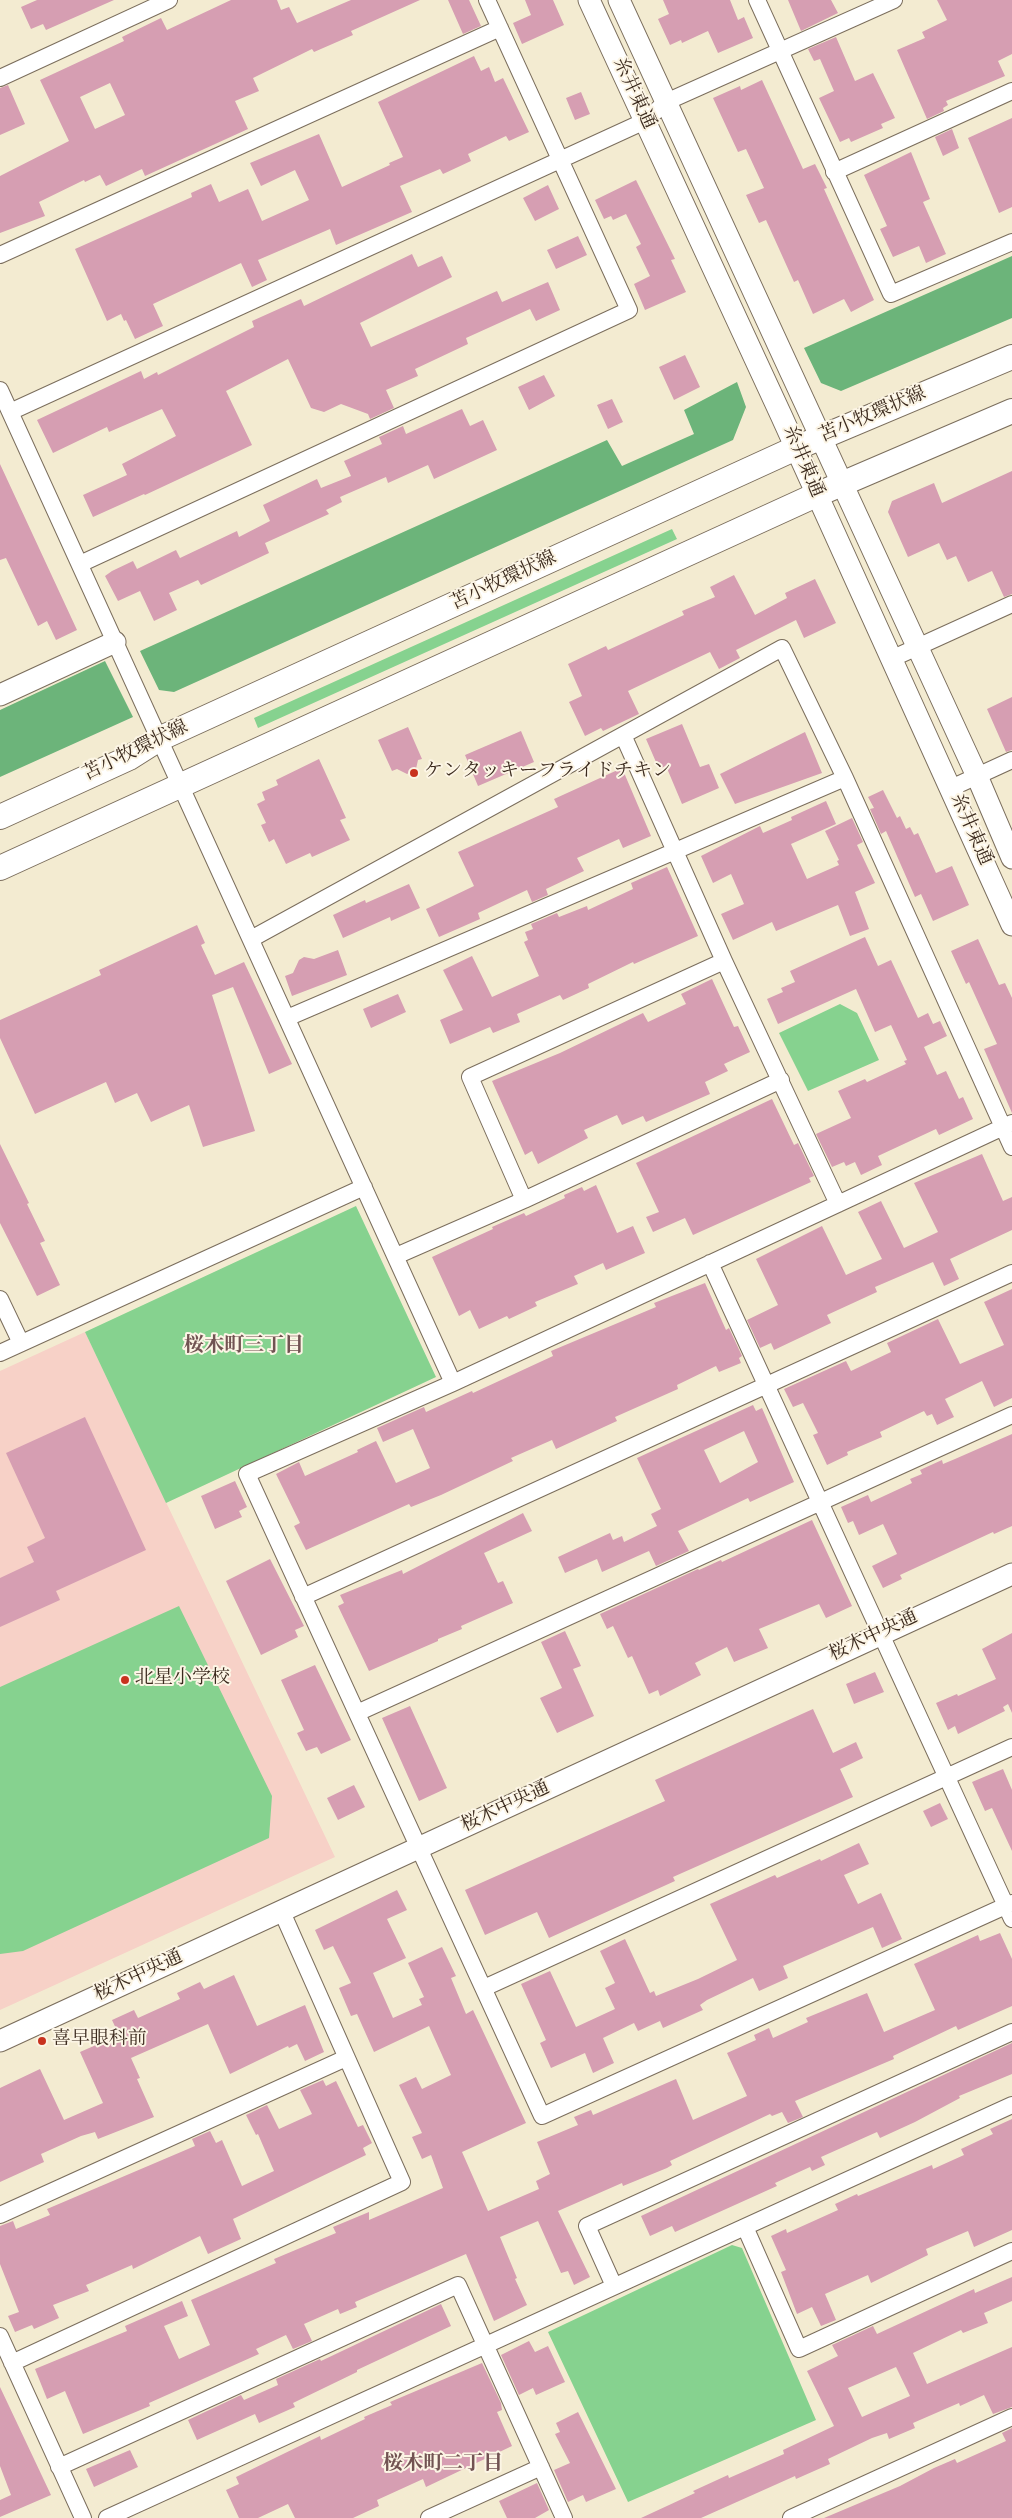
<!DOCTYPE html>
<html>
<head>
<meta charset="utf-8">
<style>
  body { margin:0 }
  canvas { display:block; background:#f3ebd1 }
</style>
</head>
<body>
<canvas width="1012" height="2518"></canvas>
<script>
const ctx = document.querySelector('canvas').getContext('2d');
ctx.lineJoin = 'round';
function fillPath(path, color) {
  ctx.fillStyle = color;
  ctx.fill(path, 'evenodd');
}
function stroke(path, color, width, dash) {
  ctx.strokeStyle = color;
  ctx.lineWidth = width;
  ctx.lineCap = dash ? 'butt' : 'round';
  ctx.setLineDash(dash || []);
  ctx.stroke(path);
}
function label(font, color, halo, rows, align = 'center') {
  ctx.font = font + ' Vollkorn,"Noto Serif JP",serif';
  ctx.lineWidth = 4;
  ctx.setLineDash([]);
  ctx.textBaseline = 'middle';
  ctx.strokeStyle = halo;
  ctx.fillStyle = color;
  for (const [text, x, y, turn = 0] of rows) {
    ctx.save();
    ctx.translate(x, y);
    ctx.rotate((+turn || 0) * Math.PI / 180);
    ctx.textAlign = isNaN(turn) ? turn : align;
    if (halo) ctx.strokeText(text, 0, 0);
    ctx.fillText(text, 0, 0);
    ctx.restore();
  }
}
const built = new Path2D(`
  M85 1332 335 1857 0 2010V1371Z`);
const green = new Path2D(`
  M672 529 677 539 258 728 254 718Z
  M840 1004 857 1013 879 1060 808 1091 779 1033Z
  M356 1206 436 1377 166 1503 85 1332Z
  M179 1606 272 1796 269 1838 23 1951 0 1954V1687Z
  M732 2245 742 2248 816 2420 628 2502 548 2332Z`);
const forest = new Path2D(`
  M1012 256V318L841 391 821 383 804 348Z
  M737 382 746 407 733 440 174 692 159 690 140 651 607 440 622 466 694 434 684 410Z
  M105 661 133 717 0 777V710Z`);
const building = new Path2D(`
  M37 0H114L46 30 43 24 31 29 21 7Z
  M231 0H277L281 10 289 7 297 23 351 0H420L351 31 353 35 314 52 312 49 253 78 259 91 235 101 248 129 145 176 142 169 106 186 100 175 85 182 84 180 39 202 45 216 0 233V176L69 141 40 80 124 41 122 37 161 18 167 30ZM110 83 125 115 95 129 80 97Z
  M448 0H469L481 26 463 34Z
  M525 0H553L564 25 522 44 513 23 531 15Z
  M663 0H730L738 20 744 17 753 38 718 53 708 31 682 43 681 40 670 45 658 19 669 14Z
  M788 0H831L838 13 801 31Z
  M937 0H1012V54L998 61 1005 76 946 101 948 105 943 108 944 111 927 119 897 50 925 38 922 32 947 20Z
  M836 37 855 81 873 73 895 118 881 124 883 128 851 142 849 138 840 142 819 98 834 91 820 59 814 61 808 49Z
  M474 56 481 71 489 67 495 82 503 78 529 132 509 141 506 136 468 154 471 161 443 174 440 169 400 186 412 212 336 245 330 229 258 260 267 280 252 287 241 263 198 283 153 304 163 326 135 339 126 320 124 321 121 314 107 321 75 249 192 197 191 193 211 184 219 202 248 189 262 221 309 200 295 170 261 186 250 163 319 134 342 187 390 165 389 163 403 157 378 102Z
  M762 80 803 169 815 164 827 188 824 189 874 300 851 312 844 299 813 314 798 280 794 282 766 220 759 223 746 195 764 188 746 149 738 152 713 98 740 86 741 90Z
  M8 85 25 124 0 135V88Z
  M581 92 590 114 575 120 566 98Z
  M1012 118V207L999 213 968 138Z
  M952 129 959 148 943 156 935 137Z
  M911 152 930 199 923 202 946 254 926 263 919 246 893 257 880 229 887 226 864 175Z
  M636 180 675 259 671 260 686 292 645 310 634 284 650 276 636 247 641 244 626 214 613 220 611 216 604 219 595 200Z
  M548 185 559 209 535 221 523 198Z
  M578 236 587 255 556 269 547 250Z
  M412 254 418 267 442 256 452 277 360 323 371 347 497 291 502 302 548 282 560 310 536 321 530 309 466 338 468 344 415 369 418 376 386 390 394 408 370 419 368 414 341 404 324 412 311 408 288 359 226 391 252 445 145 495 144 494 93 517 83 495 127 475 122 464 176 436 162 409 109 432 107 427 53 453 37 420 141 371 144 379 157 372 158 375 254 327 252 321 301 299 304 306Z
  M685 355 700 387 674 400 659 367Z
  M544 375 555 396 529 410 518 387Z
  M612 399 623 422 608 429 597 405Z
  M462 409 470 426 483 420 497 450 434 479 428 465 388 483 386 477 340 497 342 502 326 510 329 514 265 543 269 553 201 585 198 580 169 593 177 610 154 621 140 591 118 601 105 576 112 571 133 561 137 569 176 550 180 558 237 531 239 537 270 521 263 505 317 479 321 488 351 476 344 461 382 444 379 437 403 426 406 434Z
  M0 464 77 630 56 640 47 621 38 626 6 558 0 560Z
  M1012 471V594L1004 597 992 571 968 582 956 556 947 560 939 543 908 557 888 512 892 501 934 483 942 503Z
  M734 575 755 615 787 598 785 593 815 579 836 623 804 638 796 620 736 650 740 658 719 669 710 652 628 691 639 714 603 731 601 728 585 736 569 702 582 696 568 664 606 646 608 650 684 615 682 611 715 597 710 587Z
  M1012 697V750L1006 752 987 709Z
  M682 724 700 767 709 764 719 788 682 804 666 766 659 769 646 739Z
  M408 727 422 759 418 760 416 769 407 774 397 769 392 771 378 740Z
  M521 731 534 762 478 786 465 755Z
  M805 732 822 773 735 804 720 774Z
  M319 759 346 818 340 820 350 840 312 857 310 853 286 864 274 839 269 842 261 825 266 823 257 804 265 800 262 792 278 785 276 780Z
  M622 768 651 836 623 848 619 839 577 858 584 871 546 889 548 895 532 902 527 890 478 913 480 919 439 937 426 909 474 886 458 852 558 807 554 799Z
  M883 790 897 818 900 816 906 829 910 827 914 835 918 833 936 873 952 866 969 905 933 921 921 894 915 897 886 831 881 834 870 809 874 808 868 797Z
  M826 801 836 824 791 844 807 879 839 865 837 861 839 860 825 831 852 818 863 842 857 845 875 883 855 892 869 929 850 936 838 905 776 931 772 922 733 940 721 914 744 904 731 874 713 883 701 856 760 826 763 833 792 820 791 817Z
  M667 867 698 936 634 964 633 962 588 984 589 988 563 1000 560 995 517 1014 520 1022 493 1033 490 1027 450 1044 440 1020 463 1010 443 970 472 956 492 997 539 976 524 942 528 940 525 932 533 929 531 924 557 913 559 917 587 906 588 910 633 889 631 883Z
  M409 884 420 908 391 921 390 917 343 938 333 915 365 900 366 903Z
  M197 925 205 943 201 945 215 975 244 962 292 1064 269 1074 233 987 212 995 255 1131 203 1147 189 1105 151 1122 137 1093 115 1103 106 1082 35 1114 0 1038V1020L101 975 99 970Z
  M865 937 878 966 891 960 918 1018 928 1013 933 1024 940 1021 947 1036 924 1047 937 1075 946 1071 959 1099 963 1097 973 1119 939 1135 936 1129 878 1156 882 1165 861 1175 855 1162 846 1166 844 1162 832 1167 816 1134 851 1118 838 1091 865 1079 867 1082 906 1064 904 1061 907 1060 891 1025 875 1032 856 989 778 1024 767 999 783 992 781 988 795 982 790 971Z
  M978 939 999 985 1005 983 1012 998V1113L984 1049 997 1044 969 982 966 984 951 951Z
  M338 950 347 975 292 996 285 976 293 973 299 960 304 957 314 959Z
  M712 979 734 1027 738 1026 750 1052 724 1064 728 1071 705 1082 710 1094 646 1122 643 1116 622 1125 617 1115 584 1130 588 1138 538 1164 532 1151 525 1155 492 1081 560 1053 643 1013 648 1022 686 1004 681 994Z
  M398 994 406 1012 371 1028 363 1009Z
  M772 1099 794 1145 798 1143 814 1176 809 1178 811 1182 693 1235 685 1218 653 1232 646 1217 659 1212 636 1163Z
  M0 1144 29 1203 27 1204 45 1241 40 1243 60 1285 37 1296 0 1223Z
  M982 1154 1003 1201 1012 1197V1230L950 1259 959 1279 944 1286 933 1262 875 1287 877 1292 827 1315 831 1323 774 1350 771 1343 760 1348 747 1320 778 1305 756 1259 822 1226 846 1275 882 1259 858 1212 881 1201 904 1248 938 1232 914 1183Z
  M596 1185 617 1233 633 1226 645 1253 606 1270 603 1263 574 1276 578 1284 535 1302 537 1306 509 1319 507 1316 479 1329 470 1310 459 1316 432 1257 493 1229 492 1227 524 1213 526 1216 565 1198 564 1195 582 1187 584 1191Z
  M705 1283 726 1330 729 1328 742 1356 739 1358 741 1363 719 1372 716 1366 677 1385 678 1389 615 1417 617 1421 556 1449 552 1440 511 1458 513 1461 441 1495 411 1507 409 1504 306 1550 294 1526 300 1523 276 1474 299 1462 305 1476 358 1452 357 1450 376 1441 396 1483 430 1468 413 1429 383 1442 377 1428 424 1407 426 1412 472 1391 473 1393 553 1356 551 1351 656 1307 654 1303Z
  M1012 1289V1398L994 1407 982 1381 945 1399 954 1417 937 1425 932 1414 927 1416 924 1411 880 1432 882 1437 847 1452 848 1455 827 1465 813 1435 818 1433 803 1403 793 1407 784 1389 846 1361 851 1371 891 1352 887 1343 938 1319 960 1364 1004 1345 984 1302Z
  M753 1405 756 1411 762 1408 794 1482 750 1502 748 1498 678 1531 689 1551 656 1566 649 1551 602 1572 597 1559 565 1573 558 1557 610 1533 613 1540 622 1536 624 1542 657 1526 651 1514 661 1509 637 1458ZM744 1431 758 1462 720 1483 704 1450Z
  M85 1417 146 1550 56 1591 60 1600 0 1627V1578L34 1562 27 1547 45 1538 6 1453Z
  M1012 1434V1526L994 1534 993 1532 900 1575 902 1579 883 1588 872 1566 897 1554 883 1524 859 1535 853 1521 848 1523 841 1507 868 1495 871 1502 912 1483 910 1479 922 1474 920 1470 942 1460 943 1464 955 1459Z
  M235 1481 247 1507 239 1511 242 1517 215 1529 201 1496Z
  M523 1513 532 1531 484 1553 498 1583 503 1581 513 1603 461 1626 462 1629 438 1639V1641L369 1671 338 1606 344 1603 340 1595 402 1570 403 1574Z
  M812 1520 852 1606 826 1618 819 1604 759 1629 768 1648 734 1662 727 1647 695 1663 701 1675 660 1696 658 1690 649 1694 632 1656 628 1658 613 1626 607 1629 600 1614 698 1569 699 1570 721 1560 722 1562Z
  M270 1559 304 1626 295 1630 298 1637 261 1655 226 1581Z
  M565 1631 581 1666 573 1669 594 1716 557 1733 540 1698 562 1688 541 1642Z
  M1012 1633V1713L1008 1704 1003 1707 1005 1711 958 1734 955 1726 948 1730 936 1703 957 1694 958 1696 996 1679 982 1649Z
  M315 1665 351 1740 321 1754 317 1747 306 1751 297 1733 304 1730 281 1680Z
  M875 1672 884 1692 854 1704 846 1684Z
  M410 1706 447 1788 419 1801 382 1718Z
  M813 1709 833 1753 856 1742 863 1758 840 1769 853 1797 673 1877 675 1881 549 1938 537 1912 485 1935 465 1890 665 1801 655 1780Z
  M1003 1769 1012 1790V1851L992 1808 985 1811 972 1782Z
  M354 1785 365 1807 338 1820 327 1798Z
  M940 1803 948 1819 931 1827 923 1811Z
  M859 1843 869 1864 844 1875 858 1904 881 1893 902 1939 882 1948 873 1927 783 1966 788 1978 759 1991 753 1978 707 2000 700 2005 703 2010 663 2028 660 2021 638 2031 634 2023 603 2038 614 2063 593 2073 585 2053 551 2068 540 2043 546 2040 521 1984 550 1971 576 2027 615 2009 605 1988 615 1983 600 1951 625 1939 650 1993 654 1991 656 1996 698 1979 737 1960 710 1904 775 1875 777 1878 820 1859 821 1861Z
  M397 1890 407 1910 387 1919 406 1958 373 1973 393 2018 422 2005 419 1999 424 1997 408 1963 442 1947 456 1976 451 1978 466 2014 473 2010 526 2123 462 2152 488 2211 539 2189 536 2181 550 2174 537 2142 578 2125 574 2117 591 2110 593 2115 676 2079 693 2120 747 2096 727 2053 756 2040 754 2035 769 2028 773 2038 808 2022 806 2018 867 1993 884 2032 935 2010 914 1964 978 1935 980 1941 1000 1933 1012 1959V2006L958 2030 956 2026 893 2056 894 2059 795 2101 803 2117 788 2123 782 2112 772 2116 770 2114 670 2161 672 2165 667 2168 623 2186 622 2183 558 2211 590 2277 574 2285 568 2271 561 2273 538 2221 500 2237 517 2278 515 2279 527 2305 494 2321 466 2254 355 2302 357 2307 340 2314 338 2309 304 2324 312 2341 293 2349 286 2335 256 2349 259 2354 149 2403 150 2406 83 2434 65 2391 47 2399 35 2369 127 2331 125 2326 182 2301 188 2316 164 2326 179 2359 210 2345 191 2300 276 2263 274 2259 336 2233 333 2227 369 2212V2220L443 2188 431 2155 422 2159 412 2137 422 2133 399 2085 416 2077 422 2089 451 2075 429 2026 374 2052 357 2014 351 2016 339 1988 351 1983 333 1946 324 1950 315 1930Z
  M234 1975 257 2026 305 2005 324 2052 305 2061 297 2044 289 2048 288 2046 230 2074 208 2024 131 2058 140 2078 137 2079 154 2117 98 2139 95 2132 81 2136 41 2154 44 2162 0 2182V2088L40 2069 64 2120 103 2103 80 2052 119 2035 112 2020 134 2010 138 2018 180 1999 177 1993 200 1982 204 1989Z
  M1012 2043V2074L959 2096 960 2098 915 2122 880 2138 877 2132 821 2157 825 2165 812 2171 810 2167 775 2183 777 2186 675 2232 672 2226 650 2236 641 2216Z
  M323 2080 326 2086 336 2081 358 2127 363 2125 372 2143 363 2148 366 2155 233 2219 241 2239 208 2254 200 2236 133 2269 132 2265 86 2285 89 2291 53 2305 59 2318 34 2329 32 2325 15 2332 8 2316 19 2312 0 2264V2226L13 2221 16 2229 50 2215 47 2209 195 2146 192 2139 210 2131 216 2143 222 2140 242 2186 274 2171 258 2134 256 2135 246 2115 267 2105 279 2129 312 2114 300 2090Z
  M1012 2119V2230L974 2247 968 2231 926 2249 928 2255 871 2283 868 2275 825 2294 836 2320 821 2326 812 2307 797 2314 781 2272 786 2270 771 2236 786 2229 787 2233 838 2210 835 2204 857 2194 858 2196 932 2165 933 2169 964 2155 961 2149 993 2134 990 2129Z
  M1012 2277V2301L984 2313 988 2323 963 2333 961 2330 913 2353 927 2384 1012 2347V2407L993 2414 984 2395 960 2406 959 2403 913 2423 915 2428 889 2439 887 2433 872 2438 828 2459 830 2464 796 2479 795 2476 701 2518H641L695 2493 693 2491 728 2475 729 2478 784 2454 783 2450 834 2426 807 2371 838 2356 832 2345 873 2326 877 2334 974 2289 975 2293ZM896 2367 910 2396 862 2417 848 2388Z
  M441 2304 451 2326 357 2370V2372L293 2403 295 2407 259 2423 255 2414 197 2440 188 2420 241 2395 244 2400 278 2385 276 2379 320 2359 321 2361Z
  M529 2341 535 2352 548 2346 565 2382 536 2395 533 2388 519 2395 501 2355Z
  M482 2363 501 2403 502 2410 497 2412 512 2446 426 2487 423 2479 377 2500 379 2506 353 2518H295L288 2504 258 2518H239L226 2490 239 2484 236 2477 320 2436 321 2440 365 2419 364 2417 392 2405 390 2402Z
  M0 2387 51 2495 0 2517V2500L11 2495 0 2466Z
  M578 2412 616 2489 586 2502 583 2495 568 2502 554 2470 570 2463 555 2434 560 2432 556 2423Z
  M1012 2428V2518H824L900 2486 934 2468 955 2459 957 2463 1006 2441 1002 2433Z
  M130 2450 138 2467 94 2487 86 2469Z
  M537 2483 549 2510 535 2518H507L499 2501Z`);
const minor = new Path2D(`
  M757 0 891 294 1012 242
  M0 78 169 0
  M834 172 1012 91
  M0 255 500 28
  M0 390 453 1383
  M10 412 645 121 666 102 894 0
  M80 564 629 310 487 0
  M891 659 1012 604
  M623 735 724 961 838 1204
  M951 788 1012 760
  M251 939 782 648 845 778 1012 1147
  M287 1018 845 778
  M1012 1123 453 1383 247 1474 542 2116 1012 1903
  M524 1200 470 1077 724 961
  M396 1256 524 1200 781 1080
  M710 1263 1012 1919
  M0 1299 21 1343
  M0 1353 364 1187
  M303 1597 1012 1273
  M357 1713 1012 1415
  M484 1988 1012 1747
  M0 2215 346 2058
  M745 2227 799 2349 1012 2251
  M614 2286 587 2226 1012 2032
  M0 2336 83 2518
  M12 2363 402 2182 282 1912
  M59 2467 458 2285 564 2518
  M107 2518 1012 2105
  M429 2518 541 2467
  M791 2518 1012 2417`);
const tertiary = new Path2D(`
  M589 0 781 415 1012 925
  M619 0 977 776 1012 858
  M0 695 115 642
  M0 2041 1012 1574`);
const secondary = new Path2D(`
  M0 817 129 758 159 739 796 448 1012 357
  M0 868 816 495 1012 411`);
const markers = [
  [414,773,5,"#c8321e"],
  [125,1680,5,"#c8321e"],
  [42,2041,5,"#c8321e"]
];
const streetNames = [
  ["糸井東通",633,94,65],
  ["苫小牧環状線",873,416,-23],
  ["糸井東通",802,462,67],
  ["苫小牧環状線",504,582,-25],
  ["苫小牧環状線",136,752,-26],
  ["糸井東通",970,830,66],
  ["桜木中央通",874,1637,-25],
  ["桜木中央通",506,1808,-25],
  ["桜木中央通",139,1977,-25]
];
const poiNames = [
  ["ケンタッキーフライドチキン",424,773],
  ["北星小学校",135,1680],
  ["喜早眼科前",52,2041]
];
const neighbourhoodNames = [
  ["桜木町三丁目",244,1347],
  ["桜木町二丁目",443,2465]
];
fillPath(built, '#f7d1c7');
fillPath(green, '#86d28f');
fillPath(forest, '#6cb47a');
fillPath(building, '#d69eb2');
stroke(minor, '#7b6e5d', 18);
stroke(tertiary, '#7b6e5d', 23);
stroke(secondary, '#7b6e5d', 26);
stroke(minor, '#fff', 16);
stroke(tertiary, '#fff', 21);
stroke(secondary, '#fff', 24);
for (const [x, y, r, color] of markers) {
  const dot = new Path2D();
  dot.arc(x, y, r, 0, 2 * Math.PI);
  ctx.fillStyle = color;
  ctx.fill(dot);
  stroke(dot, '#fcf5e5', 2);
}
label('19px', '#3b2a1e', '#fcf5e5', streetNames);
label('19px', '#3b2a1e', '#fcf5e5', poiNames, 'left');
label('bold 20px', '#715352', '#fcf5e5', neighbourhoodNames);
</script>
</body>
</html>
